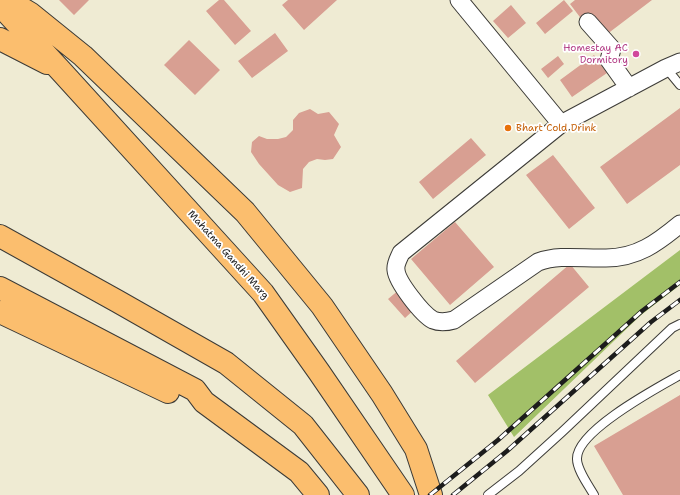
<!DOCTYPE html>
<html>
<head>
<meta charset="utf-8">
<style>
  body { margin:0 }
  canvas { display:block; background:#efebd3 }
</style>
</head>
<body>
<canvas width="680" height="495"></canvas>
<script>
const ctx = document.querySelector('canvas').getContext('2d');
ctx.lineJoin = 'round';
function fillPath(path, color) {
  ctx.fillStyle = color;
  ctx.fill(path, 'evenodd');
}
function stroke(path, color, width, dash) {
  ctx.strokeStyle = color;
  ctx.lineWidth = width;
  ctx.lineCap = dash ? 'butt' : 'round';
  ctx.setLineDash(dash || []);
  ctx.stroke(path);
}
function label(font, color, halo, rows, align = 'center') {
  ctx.font = font + ' "Shantell Sans",sans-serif';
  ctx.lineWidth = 3.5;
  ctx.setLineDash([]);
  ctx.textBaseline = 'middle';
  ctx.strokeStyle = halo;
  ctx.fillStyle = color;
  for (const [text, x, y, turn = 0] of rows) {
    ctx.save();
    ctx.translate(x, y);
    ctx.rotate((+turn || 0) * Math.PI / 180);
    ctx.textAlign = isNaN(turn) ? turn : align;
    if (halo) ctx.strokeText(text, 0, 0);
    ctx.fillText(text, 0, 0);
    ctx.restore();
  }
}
const green = new Path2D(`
  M680 250V285L641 315 514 437 488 395Z`);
const building = new Path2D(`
  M59 0H89L74 15Z
  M219 0H224L251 31 235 45 206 11Z
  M288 0H337L304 30 282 5Z
  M564 0 573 11 545 34 536 23Z
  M575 0H652L598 41 570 4Z
  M511 5 526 23 508 38 493 21Z
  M275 33 288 51 252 78 238 61Z
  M189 40 220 70 195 95 164 65Z
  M594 55 607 73 572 97 560 80Z
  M558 56 564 64 548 78 541 69Z
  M680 108V165L627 204 600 167Z
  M310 109 318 114 329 112 339 124 334 135 341 147 333 159 325 160 317 159 309 162 303 169 302 188 290 192 278 185 259 164 251 152 252 142 259 136 267 139H278L286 137 293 130V120L299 113Z
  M471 138 486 155 433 199 419 182Z
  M553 155 595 208 569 229 526 175Z
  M455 222 494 267 450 305 411 259Z
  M570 264 589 287 475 383 456 361Z
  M400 289 416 308 405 318 388 299Z
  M680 395V495H623L594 446Z`);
const lane = new Path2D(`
  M666 68 680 85
  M488 495 519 471 562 432 672 328 680 324
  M594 495C589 486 577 470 577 459 576 431 657 388 680 375`);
const street = new Path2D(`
  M459 0 561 124
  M588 22 612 49 609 60 629 88
  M680 62 666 68 561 124 401 253C399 258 395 264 396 270 397 282 422 314 433 320 440 323 447 322 454 320L538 262C560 254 584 259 606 258 637 258 657 243 680 224`);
const highway = new Path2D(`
  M8 0 31 14 83 56 245 212 322 306 382 394 416 449 431 495
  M0 5 61 71 263 293 319 372 403 495
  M0 39 47 63
  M0 236 117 301 226 363 303 425 358 495
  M0 288 195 390 204 402 299 472 318 495
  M0 312 168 392`);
const rail = new Path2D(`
  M430 495 498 440 642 311 680 282
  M453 495 507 451 651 322 680 300`);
const markers = [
  [636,54,4,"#d1479c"],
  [508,128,4,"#e8710a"]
];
const hotelNames = [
  ["Homestay AC",628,48],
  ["Dormitory",628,60]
];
const foodNames = [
  ["Bhart Cold Drink",516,128]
];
const streetNames = [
  ["Mahatma Gandhi Marg",228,255,48]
];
fillPath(green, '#a2c068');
fillPath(building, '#d89f92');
stroke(lane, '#3c3b37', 10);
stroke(street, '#3c3b37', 19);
stroke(highway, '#3c3b37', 24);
stroke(lane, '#fff', 8);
stroke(street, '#fff', 17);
stroke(highway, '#fbbe6e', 22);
stroke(rail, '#1c1c1c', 4.5);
stroke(rail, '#fff', 3, [9]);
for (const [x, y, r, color] of markers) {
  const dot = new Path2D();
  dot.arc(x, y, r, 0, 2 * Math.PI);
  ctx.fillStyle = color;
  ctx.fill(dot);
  stroke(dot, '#fff', 1.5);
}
label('10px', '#b23c85', '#fff', hotelNames, 'right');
label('10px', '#c56008', '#fff', foodNames, 'left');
label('10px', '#1c1c1c', '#fff', streetNames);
</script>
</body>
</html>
